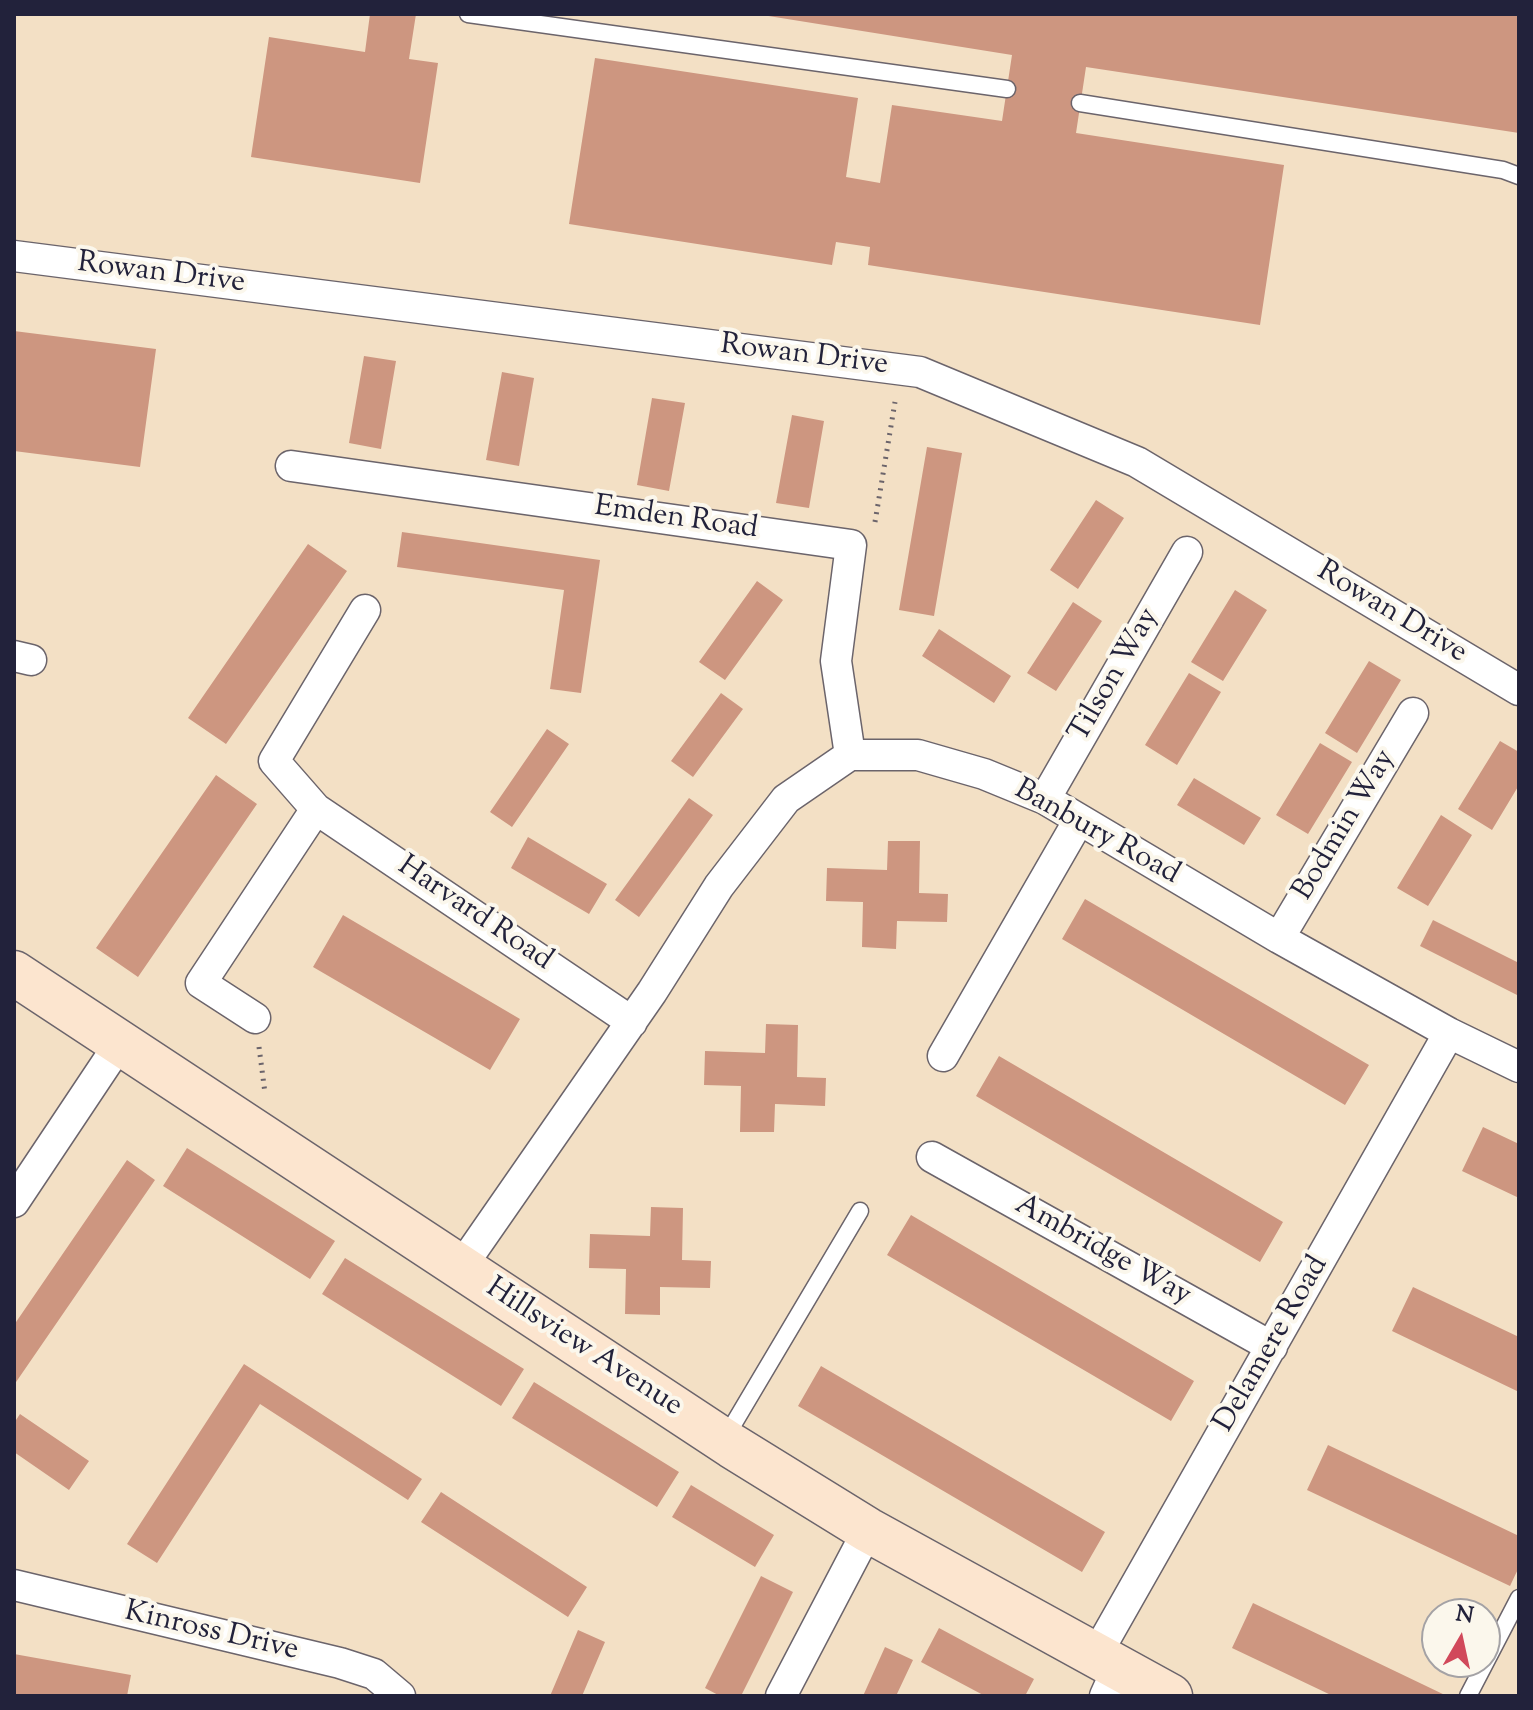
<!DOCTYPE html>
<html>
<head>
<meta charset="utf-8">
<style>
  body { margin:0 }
  #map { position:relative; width:1533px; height:1710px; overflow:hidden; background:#f3e0c5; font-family:"Sorts Mill Goudy",serif }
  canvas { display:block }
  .frame { position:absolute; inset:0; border:16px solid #22223b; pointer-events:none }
  .north { position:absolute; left:1421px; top:1598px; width:80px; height:80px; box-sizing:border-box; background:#fbf7ec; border:2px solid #a4a2a5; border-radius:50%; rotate:9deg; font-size:22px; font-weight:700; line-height:32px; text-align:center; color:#22223b }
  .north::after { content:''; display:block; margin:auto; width:28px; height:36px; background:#d1495b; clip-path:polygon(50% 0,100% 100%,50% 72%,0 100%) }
</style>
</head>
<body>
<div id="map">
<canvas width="1533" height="1710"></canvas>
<div class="frame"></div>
<div class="north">N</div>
</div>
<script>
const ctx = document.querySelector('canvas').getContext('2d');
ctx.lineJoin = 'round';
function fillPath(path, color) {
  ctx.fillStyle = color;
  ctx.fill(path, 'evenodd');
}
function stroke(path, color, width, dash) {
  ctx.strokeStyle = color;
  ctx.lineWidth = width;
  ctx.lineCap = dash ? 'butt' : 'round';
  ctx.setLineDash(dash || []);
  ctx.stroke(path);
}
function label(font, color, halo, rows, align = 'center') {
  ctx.font = font + ' "Sorts Mill Goudy",serif';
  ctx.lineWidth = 8;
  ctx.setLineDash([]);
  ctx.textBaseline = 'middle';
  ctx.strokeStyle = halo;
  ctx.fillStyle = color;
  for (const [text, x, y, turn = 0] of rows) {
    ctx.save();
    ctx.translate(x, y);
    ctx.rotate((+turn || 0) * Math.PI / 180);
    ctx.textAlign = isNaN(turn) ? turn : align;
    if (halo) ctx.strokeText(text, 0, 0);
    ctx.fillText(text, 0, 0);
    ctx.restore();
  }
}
const building = new Path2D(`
  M370 14H416L409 59 438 63 420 183 251 157 269 37 365 52Z
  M756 14H1519V133L1086 67 1076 133 1284 165 1260 325 868 265 870 247 836 242 832 265 569 224 595 58 858 98 846 177 880 183 892 105 1002 121 1012 55Z
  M14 331 156 349 140 467 14 451Z
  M364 356 396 361 381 449 349 443Z
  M502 372 534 378 519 466 486 460Z
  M652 398 685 403 669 491 637 485Z
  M792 415 824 421 809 508 776 503Z
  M927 447 962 453 934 616 899 610Z
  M1096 500 1124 518 1078 589 1050 570Z
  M402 532 600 560 581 693 550 689 564 590 397 567Z
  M308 544 347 571 226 744 188 718Z
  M757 581 783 600 725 680 699 662Z
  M1235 590 1267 610 1223 681 1191 662Z
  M1073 602 1102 621 1056 691 1027 673Z
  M939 629 1011 676 994 703 922 656Z
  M1369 661 1401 680 1357 753 1325 733Z
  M1189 673 1221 692 1177 765 1145 745Z
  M721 693 743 709 693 777 671 761Z
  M547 729 569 744 512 827 490 812Z
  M1500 741 1519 752V785L1492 830 1458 809Z
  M1320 743 1352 762 1308 834 1276 815Z
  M216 775 257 804 138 977 96 948Z
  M1194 778 1261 818 1244 845 1177 805Z
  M689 798 713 815 639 917 615 900Z
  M1441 815 1472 835 1428 906 1397 888Z
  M528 837 607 884 589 914 511 868Z
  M888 841H920L919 893 948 894 947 922 897 921 896 949 862 947 863 902 826 901 827 868 887 870Z
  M1085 899 1369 1065 1345 1105 1062 939Z
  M343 915 520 1019 490 1070 313 967Z
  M1433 920 1519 963V996L1420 946Z
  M766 1024 798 1025 797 1077 826 1078 825 1106 775 1104 774 1132H740L741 1086 704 1085 705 1051 765 1053Z
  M999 1056 1283 1222 1260 1262 976 1096Z
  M1483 1127 1519 1144V1198L1462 1171Z
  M187 1148 335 1241 310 1279 163 1186Z
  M127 1160 155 1180 14 1385V1325Z
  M651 1207 683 1208 682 1260 711 1261 710 1288 660 1287V1315L625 1314 626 1269 589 1268 590 1234 650 1236Z
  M911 1215 1194 1381 1171 1421 887 1255Z
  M345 1258 524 1369 501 1406 322 1294Z
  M1413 1287 1519 1337V1392L1392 1331Z
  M244 1364 422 1479 408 1500 260 1404 157 1563 127 1544Z
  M821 1366 1105 1532 1082 1572 798 1406Z
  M534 1382 679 1472 657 1507 512 1418Z
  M20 1414 89 1461 69 1490 14 1452V1423Z
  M1328 1445 1519 1536V1567L1510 1586 1307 1490Z
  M691 1485 774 1535 755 1567 672 1517Z
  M441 1492 587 1587 568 1617 421 1522Z
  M761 1576 793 1592 741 1696H720L705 1688Z
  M1253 1603 1447 1696H1333L1232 1648Z
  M939 1628 1034 1679 1025 1696H985L921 1662Z
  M578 1630 605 1642 582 1696H550Z
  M885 1647 913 1660 896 1696H863Z
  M14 1654 131 1675 127 1696H14Z`);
const path = new Path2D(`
  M875 522 895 402
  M259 1047 265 1093`);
const lane = new Path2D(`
  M468 14 1007 89
  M1080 103 1503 170 1519 176
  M724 1440 860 1211
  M1468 1696 1519 1598`);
const street = new Path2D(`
  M14 256 920 372 1137 462 1519 690
  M291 466 851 545 836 661 850 755
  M14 656 31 660
  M1045 799 1187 552
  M316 809 632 1022
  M1279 938 1413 713
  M255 1018 201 983 316 809 274 761 365 610
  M943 1056 1079 820
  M932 1157 1272 1347
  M14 1202 120 1043
  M459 1270 652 992 719 886 786 799 850 755H918L984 774 1045 799 1279 938 1449 1033 1519 1067
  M14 1585 340 1663 374 1674 400 1696
  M1096 1655 1449 1033
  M781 1696 868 1530
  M1105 1696 1118 1667`);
const secondary = new Path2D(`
  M14 973 732 1446 868 1530 1170 1696`);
const streetNames = [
  ["Rowan Drive",161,275,7],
  ["Rowan Drive",804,357,7],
  ["Emden Road",676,520,8],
  ["Rowan Drive",1391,614,31],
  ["Tilson Way",1116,676,-60],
  ["Bodmin Way",1346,826,-59],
  ["Banbury Road",1096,834,29],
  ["Harvard Road",474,915,34],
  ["Ambridge Way",1102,1252,29],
  ["Delamere Road",1273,1345,-60],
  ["Hillsview Avenue",583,1349,33],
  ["Kinross Drive",211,1633,13]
];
fillPath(building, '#cd9680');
stroke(lane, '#6b646b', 19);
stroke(street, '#6b646b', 33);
stroke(secondary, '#6b646b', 47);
stroke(path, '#6b646b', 5, [2, 6]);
stroke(lane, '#fff', 16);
stroke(street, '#fff', 30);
stroke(secondary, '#fce5cf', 44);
label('30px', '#22223b', '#fbf7ec', streetNames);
</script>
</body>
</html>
